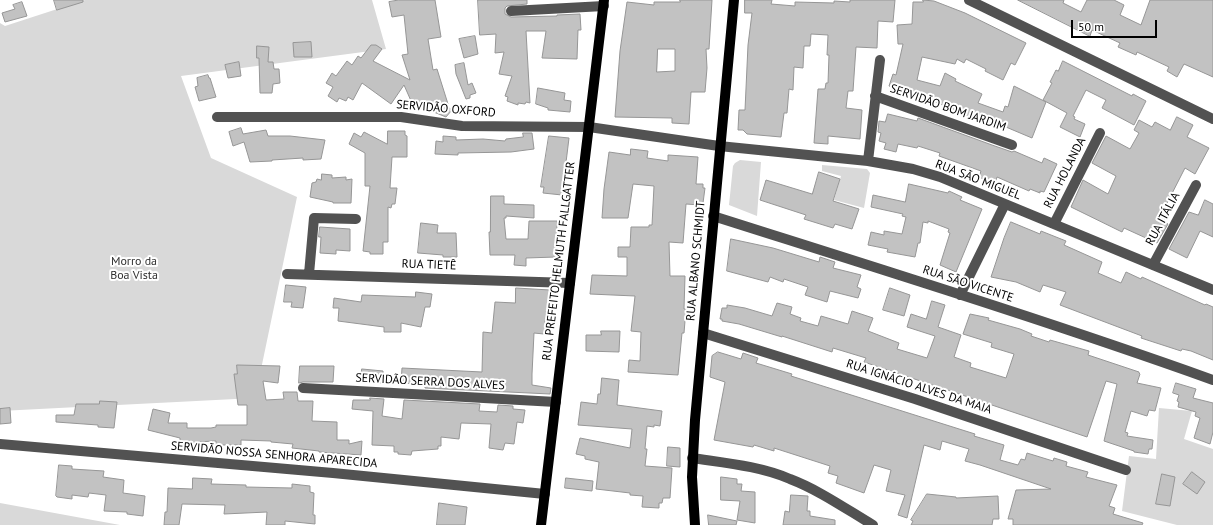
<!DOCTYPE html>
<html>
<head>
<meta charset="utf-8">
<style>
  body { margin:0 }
  #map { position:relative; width:1213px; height:525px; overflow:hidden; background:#fff; font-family:"PT Sans",sans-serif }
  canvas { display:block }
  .scale { position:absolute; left:1071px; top:20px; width:86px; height:18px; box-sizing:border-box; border:2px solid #000; border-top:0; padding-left:5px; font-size:12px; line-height:14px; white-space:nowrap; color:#000; -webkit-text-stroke:3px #fff; paint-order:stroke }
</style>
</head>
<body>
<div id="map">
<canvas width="1213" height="525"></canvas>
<div class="scale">50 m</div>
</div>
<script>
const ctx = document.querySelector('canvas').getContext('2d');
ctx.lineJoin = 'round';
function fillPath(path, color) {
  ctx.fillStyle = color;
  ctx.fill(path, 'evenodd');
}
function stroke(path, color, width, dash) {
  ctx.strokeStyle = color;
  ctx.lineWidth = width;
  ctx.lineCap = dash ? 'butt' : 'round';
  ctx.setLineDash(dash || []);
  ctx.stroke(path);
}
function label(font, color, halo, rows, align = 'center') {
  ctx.font = font + ' "PT Sans",sans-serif';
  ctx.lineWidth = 4;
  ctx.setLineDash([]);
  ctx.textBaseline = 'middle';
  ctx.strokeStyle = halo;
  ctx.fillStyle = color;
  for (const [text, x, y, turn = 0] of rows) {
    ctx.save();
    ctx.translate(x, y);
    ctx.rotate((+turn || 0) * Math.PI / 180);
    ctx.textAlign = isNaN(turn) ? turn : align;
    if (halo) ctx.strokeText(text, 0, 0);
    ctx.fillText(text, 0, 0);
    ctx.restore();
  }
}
const green = new Path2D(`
  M85 0H372L386 49 181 76 211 158 297 197 255 398 0 411V23L5 26Z
  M740 160 761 162 757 216 729 205 733 166 735 163Z
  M822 165 867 169 870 173 864 208 834 200 841 176 822 171Z
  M1159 408 1192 411 1184 439 1213 449V525H1177L1122 511 1129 456 1156 459Z
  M0 503 120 525H0Z`);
const building = new Path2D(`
  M54 0H83V2L57 10Z
  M399 0H435L441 37 428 39 433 70 437 69 448 104 445 105 452 110 446 117 424 108 415 110 404 85 391 104 362 83 353 100 348 97 346 101 339 98 337 102 328 96 333 87 326 83 332 73 336 76 347 61 352 65 358 56 361 58 371 45H376L382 49 373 61 410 80 402 55 408 54 404 15 392 17 389 2Z
  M478 0H527V4L507 6 505 8V14L511 17 557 16V15L580 14 581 30H578L577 59 542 58 546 31H526L530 103 526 102 525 104 518 103V105L507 101 508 97 505 96 512 76 499 74 504 52 495 53 496 34 480 35Z
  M680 0H712L709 49H706L707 68 705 92H691L689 124 672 123V118L615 117 620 51 627 2 654 5V2H680ZM658 49H675V71L657 72Z
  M745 0H772L771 4 795 6V2L834 3V1L850 2V0H895L893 22 878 21 877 48 856 47 853 91H848L846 108 862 110 860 139 828 136V144L814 143 818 89H825L826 83H828L829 55H827L828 35 811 34 810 46H804L803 68 794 67 793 90 789 89 787 113H784L781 137 747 134 743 130H738L739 110H745L748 45 752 13H745Z
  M923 0 934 1 965 13 1026 43 1015 65 1011 63 1003 80 985 71 986 69 966 59 964 63 957 59 955 64 922 57 917 80 940 86 945 73 956 79 955 81 982 94 978 103 1003 112 1005 106 1008 107 1014 86 1046 102 1032 138 994 122 992 126 974 119 956 110 932 101 931 103 899 93 900 90 889 86 893 74 896 75 903 44H898L897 25 912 24 913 2H923Z
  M1018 0H1064L1063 3 1081 12 1087 0H1114L1124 5 1120 15 1141 25 1150 0H1213V77L1184 64 1177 77 1167 71 1169 67 1137 52 1136 55 1118 47 1120 43 1092 30 1090 36Z
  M22 2 27 16 5 22 2 13 15 9 13 5Z
  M475 36 478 54 464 58 459 39Z
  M311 42 312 57H294L293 43Z
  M257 46 269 47 268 62H273L274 69H279L280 83 273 84 272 93H260L259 58H257Z
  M1063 61 1132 96 1133 94 1146 101 1134 125 1102 108 1106 100 1086 90 1073 116 1075 117 1074 119 1085 124 1080 137 1060 127 1067 113 1043 100 1052 83 1050 82 1056 70 1058 71Z
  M239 62 241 76 228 78 225 65Z
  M464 63 468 85 472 83 476 93 470 95V98L466 99 456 74 455 65Z
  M208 75 209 78H210L216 97 199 101 195 87 198 86 197 78Z
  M538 88 565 93 564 100 571 101 570 112 548 110V108L536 104Z
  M888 114 917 121 918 118 992 145 1012 152 1014 151 1042 163 1044 158 1057 164 1044 192 1040 191V193L1030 189 1029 191 997 177 995 184 979 177 981 171 939 156 940 153 918 146 917 148 898 144 896 152 884 149 886 143 879 141 881 133 878 132 879 121 885 122Z
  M1177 117 1193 125 1187 137 1209 148 1195 174 1185 168 1162 213H1163L1162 216 1165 218 1164 222 1168 224 1157 243 1124 228 1122 232 1071 207 1083 180 1108 194 1116 176 1092 163 1106 136 1130 149 1139 133 1134 130 1139 120 1152 127 1155 122 1170 130Z
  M241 128 243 134 266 130 268 136H290L325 140 321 159 303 160V158L272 160V161L250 162 244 142 233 146 229 132Z
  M388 131H405V135L407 136V157H392L390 188H397L395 204H392L391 208 388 207V242H383V254H370V252L363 251 370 186H365V153L349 144 354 133 361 137 364 132 387 144Z
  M523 133H532L534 149 511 152 458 153V155L435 154 436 141 443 142V136L456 137V140L483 139 505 141 506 139 523 137Z
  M549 136 569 138 562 195 543 193 544 187H541Z
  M631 149 648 151 647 158 668 161V155L698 157 696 184H703V188H705L703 203H701V205L686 204 683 243 669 242 670 276H685L684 309H686L684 333H682L678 375 628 372 629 360 640 361 641 332 631 331 635 296 590 294 592 275 627 276V257H618V247H630L631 227H649V225H652L654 186 633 184 628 218H602L604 189 609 152 630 155Z
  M819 172 840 179 833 201 859 209 852 229 835 224 833 228 804 219 806 215 760 200 766 180 812 194Z
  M322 174 332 175V178L346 177V180L352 179 351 203H333V202L310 197 312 183 316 182 317 179 321 180Z
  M909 184 948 193 949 191 962 197 960 200 982 209 956 272 940 265 950 233 948 232 949 229 928 221V223L923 222 920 243H918L915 257 887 252 888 249 868 245 871 232 884 235V231L902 234 906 217 902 216 903 214 871 207 873 195 905 202Z
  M491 196H504V204L534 205V218L506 216V218H504L506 239H528L529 221H557L556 257 526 258V266L514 265 515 255H490L489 232H490Z
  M1205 200 1213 204V237L1200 231 1187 258 1169 249 1189 212 1198 215Z
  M1011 222 1040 234 1041 231 1066 241 1064 245 1102 262 1098 273 1121 283 1126 272 1141 279 1142 277 1205 305 1206 304 1213 307V360L1191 351 1182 349 1181 351 1141 338 1142 336 1060 305 1066 292 1043 285 1040 292 1016 282 991 277 1004 238Z
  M421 223 438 225 437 233H456L457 257H443V255L418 253Z
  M320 227 350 229V251L336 250V254L320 253 321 237H319Z
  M731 239 773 248 819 262 820 257 835 262 833 268 861 275 857 287 861 289 858 298 830 291 827 302 805 295 808 287 784 279 783 282 770 277 768 282 727 271Z
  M286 285 306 287 303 308 291 307 292 302H284Z
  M516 288 550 290 549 311H546L544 334 534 333 532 374V385L551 388 550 394 425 388V384L401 383 402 368 482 372 483 332 492 333 495 302 515 303Z
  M890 288 910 295 904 316 883 310Z
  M416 292 432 294 430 307H425L421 327 401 323V332H384V327L338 321 339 308H333L334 298 361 302 362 295 415 297Z
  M932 301 945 305 938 327 961 335 954 357 971 363 970 367 1006 378 1014 354 991 347 992 343 963 334 970 314 989 318 988 320 1020 329 1032 334 1031 336 1049 342 1050 340 1089 351 1088 355 1139 372V373L1140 374 1137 383 1161 388 1155 411 1149 410 1147 416 1131 411 1125 432 1128 433 1127 436 1153 440 1152 449H1149L1148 454 1134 452V451L1104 441 1117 384 1106 381 1087 437 864 362 866 358 833 348 832 352 782 336V337L739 324 722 321V319H720L722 308H727V305L745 308 772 316 777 303 792 307 790 314 801 318 800 321 818 326 821 316 848 324 852 311 873 318 868 331 899 343 897 349 927 358 935 336 907 327 911 314 926 319Z
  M601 331H620L619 352 586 351V335H601Z
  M718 352 741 359 743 353 758 358 756 363 792 374 791 376 975 434 974 436 1004 445 1000 460 1018 465 1021 459 1025 460 1027 453 1053 461 1054 458 1067 462 1066 466 1088 472 1086 477 1117 485 1109 506 1115 508 1113 514 1143 523 1142 525H1013V519H1008L1016 490 1051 489 980 465 965 461 969 449 942 441 940 450 924 445 907 518 898 515 905 495 886 491 891 470 874 465 864 493 836 483 838 476 828 473 830 466 774 448V451L754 445 753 447 714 440 725 382 710 377 712 356Z
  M237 365 280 366 278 383 263 381 266 400 284 399 283 392H297L298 401H313L312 421 337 422V440H349V444L362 441 361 455 319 452V451L292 448 293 444 271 442V441L241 440V445H216V441L196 442V445H180V438L148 430 153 409 170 413 168 423H187V428H211L216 427V425H247V405H238L234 374H237Z
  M300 366H334L333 382H303L299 383Z
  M362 369 383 371V383L361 382Z
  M602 378 619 380 617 405 662 411 660 426 654 425V427L647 426 645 449H647L645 466 672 468 670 498H663L662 503H659V508L642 507 643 496 630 495V493L596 489 599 462 585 459V456L576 454 580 438 630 448 632 429 578 425 581 402 597 404 598 394H600Z
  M1176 383 1196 389 1193 398 1213 403V432L1210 444 1194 438 1200 418 1195 416 1196 412 1178 407 1179 402 1177 401 1179 395 1173 393Z
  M370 398 384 399 382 416 402 419 404 400 480 404 479 411 497 412 498 405 513 406V409L525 410 523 423 517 422 514 444 505 443 503 450 489 448 491 424 461 423 459 439 441 437V446H438V449L412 451 411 455 398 454V452H394V446L372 445 373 411 352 409 353 400H370Z
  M100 401 117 402 114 428 98 427V425L56 422V415H74L76 404H99Z
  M10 408 11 423 0 424V409Z
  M668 447 680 448V467L667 466Z
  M59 465 72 466V469L104 471 103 477 124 480 123 493 145 496 143 516 127 514V512L104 511 106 495 89 493 88 497 72 495V499L57 497 56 496Z
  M1192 472 1205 482 1197 494 1183 484Z
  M1162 474 1175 477 1170 506 1156 504Z
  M721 477 737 479V484H742L741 491 755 492V523L737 520 740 501 721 500Z
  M193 478 212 479 211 484 246 485V487L292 488V484L310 486V492L314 493 313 515H315V524L285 521V525H266L267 512 224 514 225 505 182 504 179 525H164L165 512H167L168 488 192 489Z
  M566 478 593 481 592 491 565 488Z
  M927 494 956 497V498L998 496 999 519H993L992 525H911L913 521 911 520Z
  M791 495 808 496 807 511H810V516L835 520V525H783L785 511 789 512Z
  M439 503 467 507 465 525H437Z
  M708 515 737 521 736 525H709Z`);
const minor = new Path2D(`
  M969 0 1213 119
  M511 11 604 6
  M875 96 1012 145
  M217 117H401L462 126 589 127 719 146 868 161 913 169 940 177 1213 290
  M868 161 880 60
  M713 216C880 269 1048 321 1213 380
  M1054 224 1100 133
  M1153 265 1196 185
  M287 274 570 283
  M309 274 314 218 356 219
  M960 295 1005 204
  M703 333 915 399 1126 470
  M303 388 556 402
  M0 444 333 473 545 494
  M692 458C725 463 760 466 790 479 819 490 846 509 873 525`);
const major = new Path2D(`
  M541 525 604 0
  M695 525 692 477 695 420 734 0`);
const streetNames = [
  ["SERVIDÃO BOM JARDIM",948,108,19],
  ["SERVIDÃO OXFORD",446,109,5],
  ["RUA HOLANDA",1065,173,-63],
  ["RUA SÃO MIGUEL",978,180,21],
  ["RUA ITÁLIA",1163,219,-62],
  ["RUA PREFEITO HELMUTH FALLGATTER",559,261,-83],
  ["RUA ALBANO SCHMIDT",696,261,-85],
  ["RUA TIETÊ",429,265,2],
  ["RUA SÃO VICENTE",968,284,18],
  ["SERVIDÃO SERRA DOS ALVES",430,382,3],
  ["RUA IGNÁCIO ALVES DA MAIA",919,387,18],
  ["SERVIDÃO NOSSA SENHORA APARECIDA",274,455,5]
];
const parkNames = [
  ["Morro da",134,262],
  ["Boa Vista",134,276]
];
fillPath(green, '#d9d9d9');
fillPath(building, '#c2c2c2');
stroke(building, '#969696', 1);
stroke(minor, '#525252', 10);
stroke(major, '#000', 10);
label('12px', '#000', '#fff', streetNames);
label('12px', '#303030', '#fff', parkNames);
</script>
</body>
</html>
